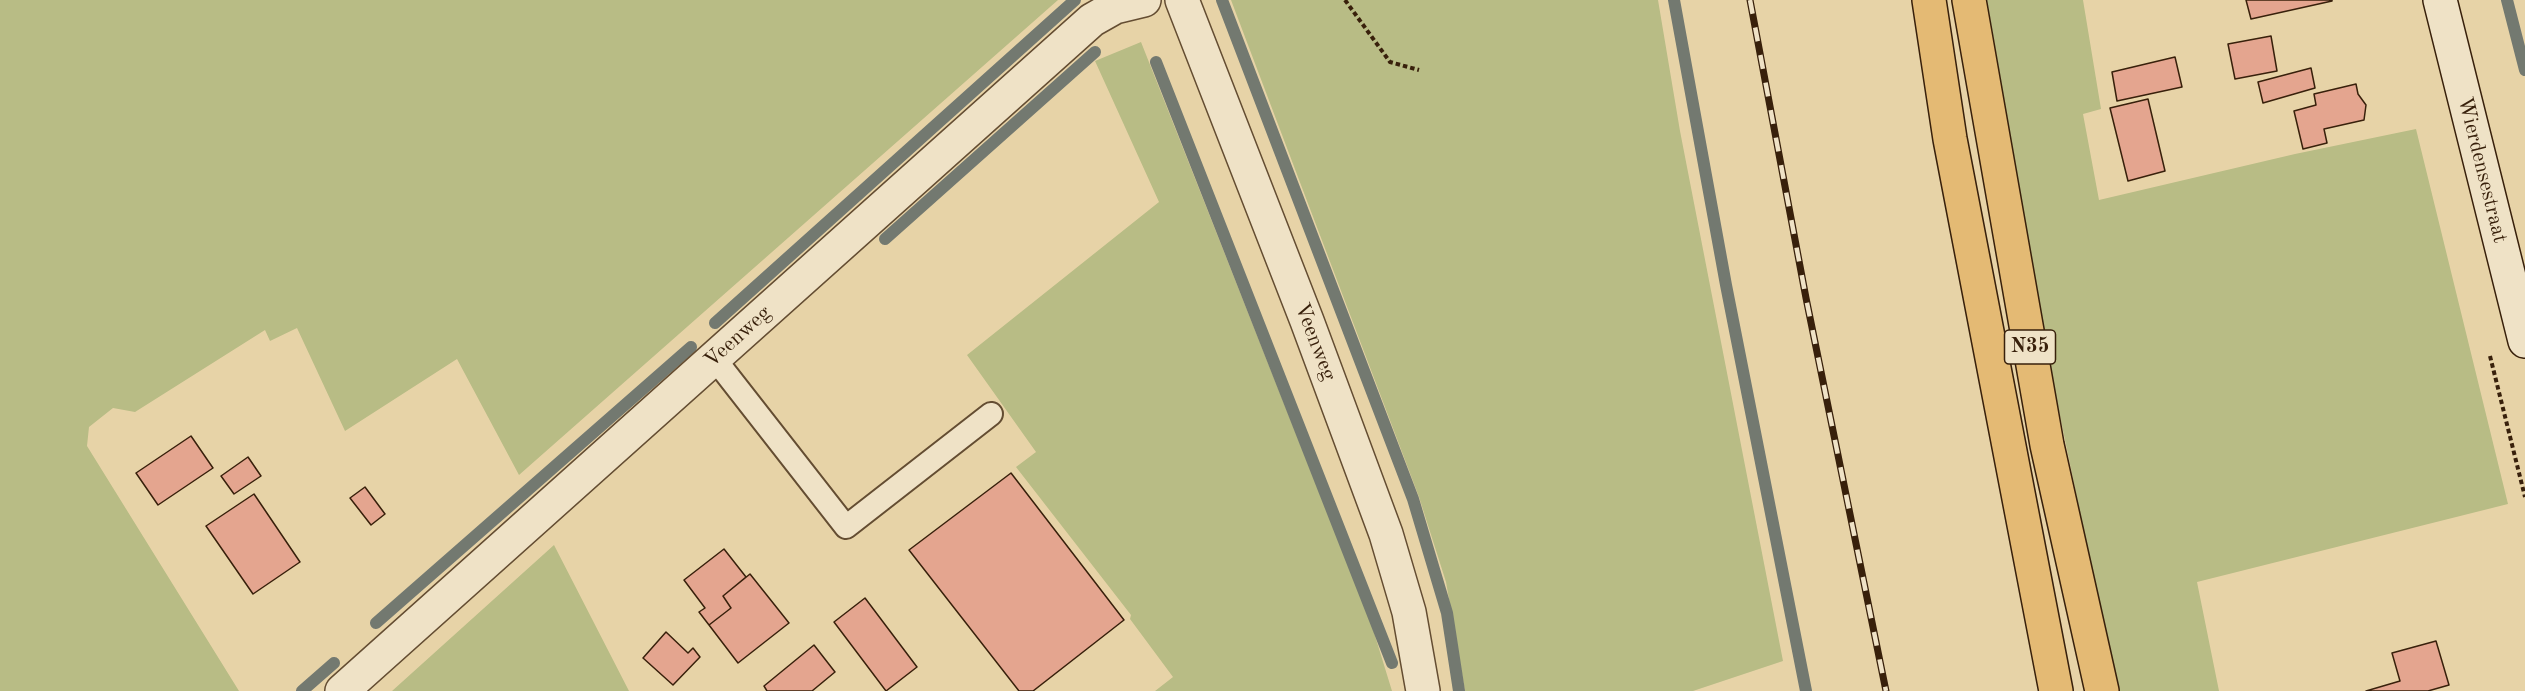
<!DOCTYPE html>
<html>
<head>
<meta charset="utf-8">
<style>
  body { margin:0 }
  canvas { display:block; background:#e7d3a7 }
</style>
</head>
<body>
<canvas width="2525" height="691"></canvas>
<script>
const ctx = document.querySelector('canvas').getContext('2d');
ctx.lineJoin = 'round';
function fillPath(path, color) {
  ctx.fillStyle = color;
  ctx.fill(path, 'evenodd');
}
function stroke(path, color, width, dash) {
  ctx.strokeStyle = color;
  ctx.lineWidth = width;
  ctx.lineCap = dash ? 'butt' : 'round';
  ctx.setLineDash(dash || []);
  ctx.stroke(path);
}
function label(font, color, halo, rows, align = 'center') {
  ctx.font = font + ' "Old Standard TT",serif';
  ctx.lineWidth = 6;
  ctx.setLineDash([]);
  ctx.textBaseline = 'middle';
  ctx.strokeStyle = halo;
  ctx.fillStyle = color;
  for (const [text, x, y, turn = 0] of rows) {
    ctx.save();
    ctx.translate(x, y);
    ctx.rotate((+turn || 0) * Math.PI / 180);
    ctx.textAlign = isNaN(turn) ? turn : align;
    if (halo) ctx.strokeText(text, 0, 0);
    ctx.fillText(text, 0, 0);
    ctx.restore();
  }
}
const green = new Path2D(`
  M0 0H1058L519 475 457 359 345 431 297 328 270 341 265 330 135 412 113 408 89 427 87 446 239 691H0Z
  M1231 0H1658L1680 131 1783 661 1693 691H1465L1446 582 1419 497Z
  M1987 0H2083L2101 109 2083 114 2099 200 2295 154 2416 129 2508 504 2197 582 2219 691H2117L2053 382Z
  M1141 42 1372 626 1392 691H1155L1173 677 1130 619 1131 615 1016 467 1036 452 967 355 1159 202 1095 61Z
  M554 545 629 691H392Z`);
const stream = new Path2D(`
  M1222 0 1413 499 1447 613 1459 691
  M1674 0 1726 285 1806 691
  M2507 0 2525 70
  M1156 62 1392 663
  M885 239 1095 52
  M715 323 1075 0
  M376 623 691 347
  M302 691 334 663`);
const building = new Path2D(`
  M2246 0H2332V1L2251 19Z
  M2271 36 2277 71 2235 79 2228 44Z
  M2175 57 2182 87 2117 101 2112 72Z
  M2311 68 2315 88 2263 103 2258 82Z
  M2356 84 2358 94 2366 105 2364 120 2324 129 2327 143 2303 149 2294 111 2316 105 2314 94Z
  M2148 99 2165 171 2128 181 2110 108Z
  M191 436 213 468 158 505 136 473Z
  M248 457 261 476 234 494 221 476Z
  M1011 473 1124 620 1033 691H1019L909 550Z
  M365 487 385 514 371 525 350 498Z
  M254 494 300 562 253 594 206 526Z
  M724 549 746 577 723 596 731 608 709 625 699 612 705 608 684 580Z
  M750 574 789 623 738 663 709 625 731 608 723 596Z
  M865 598 917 667 886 691 834 622Z
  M666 632 688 653 693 648 700 657 673 685 643 658Z
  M2436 641 2449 685 2428 691H2366L2400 681 2392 653Z
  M814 645 835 672 812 691H767L764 686Z`);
const path = new Path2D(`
  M1345 0 1390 62 1419 70
  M2490 356 2525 497`);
const lane = new Path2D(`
  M714 358 846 527 991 414`);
const street = new Path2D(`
  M1182 0 1307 321 1386 534 1409 612 1423 691
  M342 691 1092 20 1115 7 1144 0`);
const secondary = new Path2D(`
  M2440 0 2525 341`);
const primary = new Path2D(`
  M1929 0 1950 139 2056 691
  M1969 0 2047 445 2102 691`);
const rail = new Path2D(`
  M1750 0 1806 298 1886 691`);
const shields = [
  [2030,347,51]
];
const shieldNames = [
  ["N35",2030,347]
];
const streetNames = [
  ["Wierdensestraat",2482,170,76],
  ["Veenweg",738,337,-42],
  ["Veenweg",1315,342,69]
];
fillPath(green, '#b8bc85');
stroke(stream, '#737970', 12);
fillPath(building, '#e4a58f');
stroke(building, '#38200b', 1.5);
stroke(lane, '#644d32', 26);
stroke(street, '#644d32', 36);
stroke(secondary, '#38200b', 36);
stroke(primary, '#38200b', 36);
stroke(path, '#38200b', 4, [4.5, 3]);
stroke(lane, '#efe2c6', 22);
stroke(street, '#efe2c6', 33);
stroke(secondary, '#efe2c6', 33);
stroke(primary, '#e4ba74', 33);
stroke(rail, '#38200b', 7);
stroke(rail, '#efe2c6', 4.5, [14]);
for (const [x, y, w] of shields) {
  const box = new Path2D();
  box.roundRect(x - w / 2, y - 17, w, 34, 4.5);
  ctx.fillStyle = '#efe2c6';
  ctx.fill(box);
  stroke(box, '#38200b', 1.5);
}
label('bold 20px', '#38200b', null, shieldNames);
label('21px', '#38200b', '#efe2c6', streetNames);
</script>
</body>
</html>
